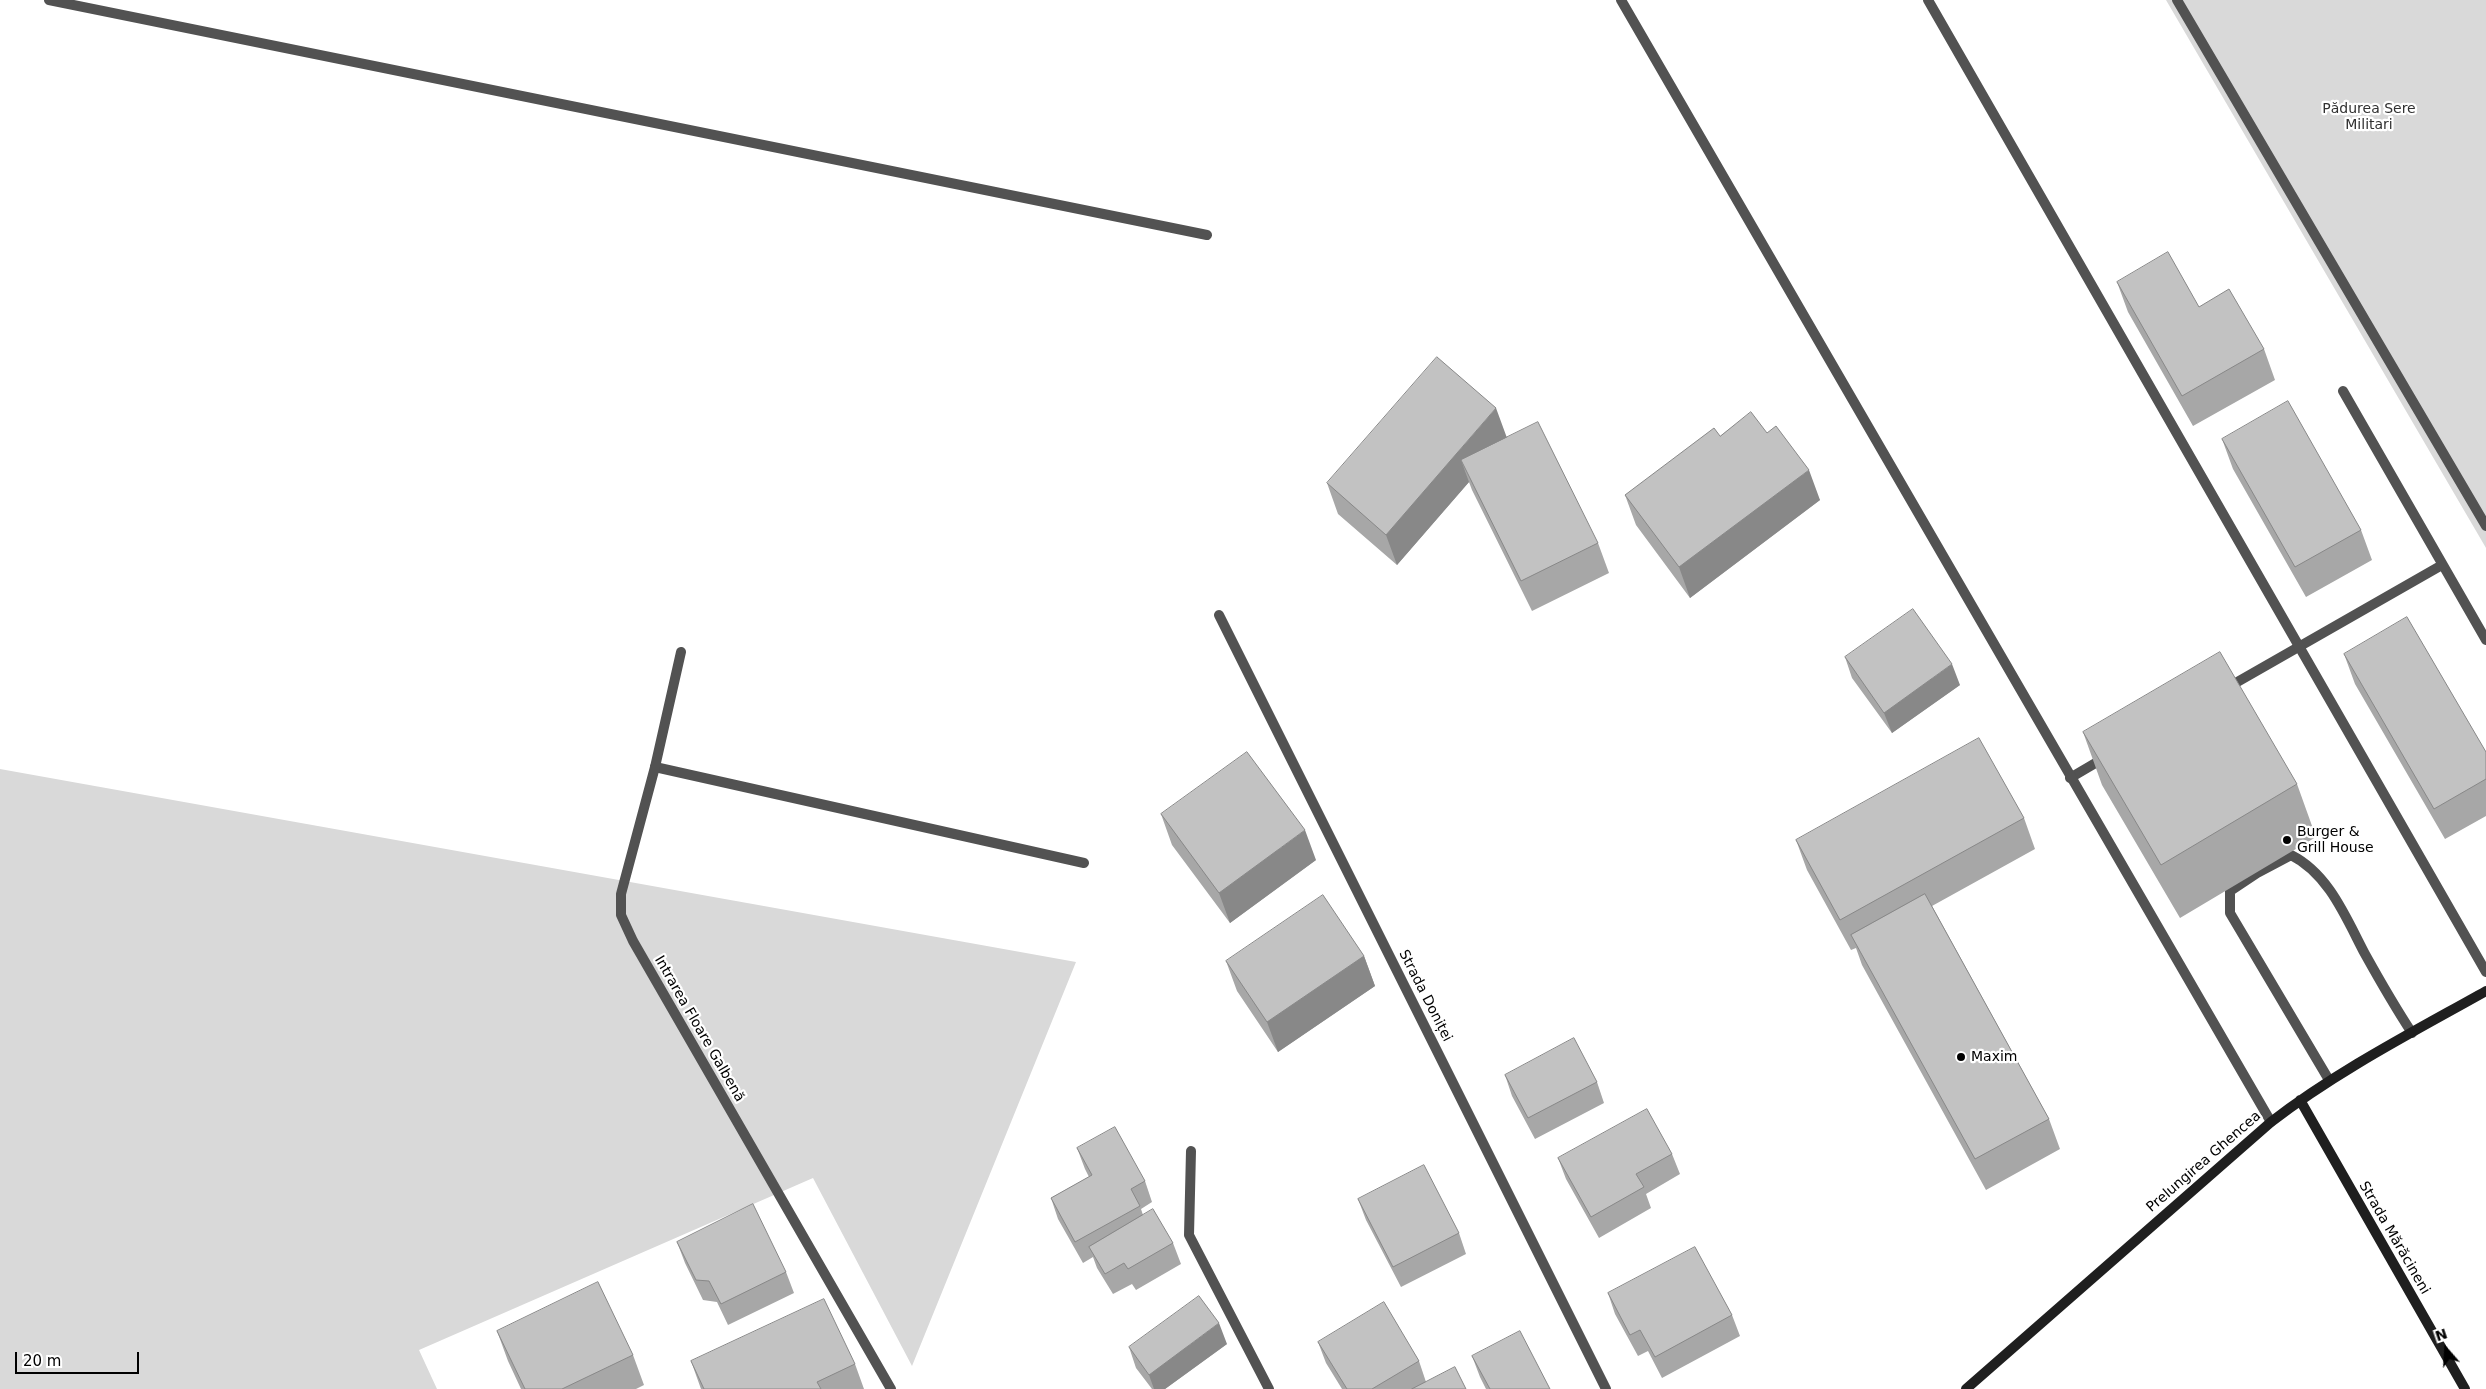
<!DOCTYPE html>
<html>
<head>
<meta charset="utf-8">
<style>
  body { margin:0 }
  #map { position:relative; width:2486px; height:1389px; overflow:hidden; background:#fff; font-family:"DejaVu Sans",sans-serif }
  canvas { display:block }
  .north { position:absolute; left:2421px; top:1324px; width:50px; height:50px; -webkit-text-stroke:4px #fff; paint-order:stroke; rotate:341deg; font-size:14px; font-weight:700; line-height:20px; text-align:center; color:#000 }
  .north::after { content:''; display:block; margin:auto; width:18px; height:22px; background:#000; clip-path:polygon(50% 0,100% 100%,50% 72%,0 100%) }
  .scale { position:absolute; left:15px; top:1352px; width:124px; height:22px; box-sizing:border-box; border:2px solid #000; border-top:0; padding-left:6px; font-size:15px; line-height:18px; white-space:nowrap; color:#000; -webkit-text-stroke:4px #fff; paint-order:stroke }
</style>
</head>
<body>
<div id="map">
<canvas width="2486" height="1389"></canvas>
<div class="north">N</div>
<div class="scale">20 m</div>
</div>
<script>
const ctx = document.querySelector('canvas').getContext('2d');
ctx.lineJoin = 'round';
function fillPath(path, color) {
  ctx.fillStyle = color;
  ctx.fill(path, 'evenodd');
}
function stroke(path, color, width, dash) {
  ctx.strokeStyle = color;
  ctx.lineWidth = width;
  ctx.lineCap = dash ? 'butt' : 'round';
  ctx.setLineDash(dash || []);
  ctx.stroke(path);
}
function label(font, color, halo, rows, align = 'center') {
  ctx.font = font + ' "DejaVu Sans",sans-serif';
  ctx.lineWidth = 4.5;
  ctx.setLineDash([]);
  ctx.textBaseline = 'middle';
  ctx.strokeStyle = halo;
  ctx.fillStyle = color;
  for (const [text, x, y, turn = 0] of rows) {
    ctx.save();
    ctx.translate(x, y);
    ctx.rotate((+turn || 0) * Math.PI / 180);
    ctx.textAlign = isNaN(turn) ? turn : align;
    if (halo) ctx.strokeText(text, 0, 0);
    ctx.fillText(text, 0, 0);
    ctx.restore();
  }
}
const green = new Path2D(`
  M2166 0H2486V548Z
  M0 769 1076 962 912 1366 813 1178 419 1350 437 1389H0Z`);
const lane = new Path2D(`
  M49 0 1207 235
  M2177 0 2486 526
  M2343 391 2486 640
  M2225 689 2442 565
  M655 767 1084 863
  M2070 778 2104 758
  M2329 1080 2230 913V891L2257 873 2291 855C2329 874 2346 918 2365 954 2380 981 2395 1007 2412 1033`);
const street = new Path2D(`
  M1621 0 2271 1122
  M1928 0 2486 972
  M1219 615 1606 1389
  M681 652 655 767 621 894V915L633 941 891 1389
  M1191 1151 1189 1235 1269 1389`);
const secondary = new Path2D(`
  M2300 1100 2465 1389
  M1966 1389 2271 1122C2337 1071 2413 1032 2486 991`);
const wall = new Path2D(`
  M2117 282 2199 307 2264 349 2275 380 2193 426 2128 312Z
  M1767 433 1820 500 1690 598 1636 525 1625 495 1720 436Z
  M1507 437 1598 543 1609 573 1532 611 1472 490 1469 482 1397 565 1338 514 1327 483Z
  M2222 439 2361 530 2372 560 2306 597 2233 469Z
  M2344 654 2486 752V816L2445 839 2355 684Z
  M1845 657 1960 685 1892 733 1852 678Z
  M2083 732 2297 784 2316 837 2180 918 2102 785Z
  M1161 814 1316 860 1230 923 1172 845Z
  M2024 818 2035 849 1932 906 2049 1119 2060 1149 1986 1190 1862 965 1856 948 1851 950 1807 870 1796 840Z
  M1364 956 1375 986 1278 1052 1237 991 1226 961Z
  M1505 1075 1597 1082 1604 1103 1535 1139 1512 1096Z
  M1077 1148 1145 1181 1152 1202 1141 1209 1143 1215 1173 1243 1181 1264 1136 1290 1132 1284 1113 1294 1097 1268 1093 1257 1083 1263 1058 1219 1051 1198 1089 1177 1085 1169Z
  M1672 1154 1680 1174 1646 1194 1651 1208 1599 1238 1566 1179 1558 1158Z
  M1358 1199 1459 1233 1466 1254 1401 1287 1366 1220Z
  M677 1242 786 1272 794 1293 728 1325 717 1302 703 1300 685 1263Z
  M1608 1293 1732 1315 1740 1336 1662 1378 1648 1351 1638 1356 1615 1314Z
  M497 1331 633 1355 644 1385 636 1389H521L508 1361Z
  M1318 1342 1419 1361 1426 1382 1466 1389H1342L1326 1363Z
  M1227 1344 1165 1389H1152L1136 1368 1129 1347Z
  M1472 1356 1550 1389H1486L1480 1377Z
  M691 1361 855 1364 864 1389H701Z`);
const shadedWall = new Path2D(`
  M1496 408 1507 438 1461 460 1469 482 1397 565 1386 535Z
  M1809 470 1820 500 1690 598 1679 567Z
  M1952 664 1960 685 1892 733 1884 713Z
  M1305 830 1316 860 1230 923 1219 893Z
  M1364 956 1375 986 1278 1052 1267 1022Z
  M1219 1323 1227 1344 1165 1389H1154L1149 1375Z`);
const building = new Path2D(`
  M2168 252 2199 307 2229 289 2264 349 2182 396 2117 282Z
  M1437 357 1496 408 1386 535 1327 483Z
  M2288 401 2361 530 2295 567 2222 439Z
  M1751 412 1767 433 1776 426 1809 470 1679 567 1625 495 1714 428 1720 436Z
  M1538 422 1598 543 1521 581 1461 460Z
  M1913 609 1952 664 1884 713 1845 657Z
  M2407 617 2486 752V779L2434 809 2344 654Z
  M2220 652 2297 784 2161 865 2083 732Z
  M1979 738 2024 818 1840 920 1796 840Z
  M1247 752 1305 830 1219 893 1161 814Z
  M1925 894 2049 1119 1975 1159 1851 935Z
  M1323 895 1364 956 1267 1022 1226 961Z
  M1574 1038 1597 1082 1528 1118 1505 1075Z
  M1647 1109 1672 1154 1636 1174 1644 1187 1591 1217 1558 1158Z
  M1115 1127 1145 1181 1131 1189 1140 1206 1075 1242 1051 1198 1092 1175 1077 1148Z
  M1424 1165 1459 1233 1393 1267 1358 1199Z
  M753 1204 786 1272 721 1304 709 1281 696 1280 677 1242Z
  M1153 1209 1173 1243 1128 1269 1124 1263 1105 1274 1089 1247Z
  M1695 1247 1732 1315 1655 1357 1640 1330 1630 1335 1608 1293Z
  M598 1282 633 1355 562 1389H525L497 1331Z
  M1199 1296 1219 1323 1149 1375 1129 1347Z
  M824 1299 855 1364 817 1382 821 1389H704L691 1361Z
  M1384 1302 1419 1361 1372 1389H1347L1318 1342Z
  M1520 1331 1550 1389H1490L1472 1356Z
  M1455 1367 1466 1389H1412Z`);
const markers = [
  [2287,840,5,"#000"],
  [1961,1057,5,"#000"]
];
const parkNames = [
  ["Pădurea Sere",2369,109],
  ["Militari",2369,125]
];
const poiNames = [
  ["Burger &",2297,832],
  ["Grill House",2297,848],
  ["Maxim",1971,1057]
];
const streetNames = [
  ["Strada Doniței",1425,996,63],
  ["Intrarea Floare Galbenă",699,1029,60],
  ["Prelungirea Ghencea",2204,1162,-41],
  ["Strada Mărăcineni",2394,1238,60]
];
fillPath(green, '#d9d9d9');
stroke(lane, '#525252', 10);
stroke(street, '#525252', 10);
stroke(secondary, '#1f1f1f', 10);
fillPath(wall, '#a7a7a7');
fillPath(shadedWall, '#888');
fillPath(building, '#c2c2c2');
stroke(building, '#888', 1);
for (const [x, y, r, color] of markers) {
  const dot = new Path2D();
  dot.arc(x, y, r, 0, 2 * Math.PI);
  ctx.fillStyle = color;
  ctx.fill(dot);
  stroke(dot, '#fff', 2);
}
label('14px', '#303030', '#fff', parkNames);
label('14px', '#000', '#fff', poiNames, 'left');
label('14px', '#000', '#fff', streetNames);
</script>
</body>
</html>
